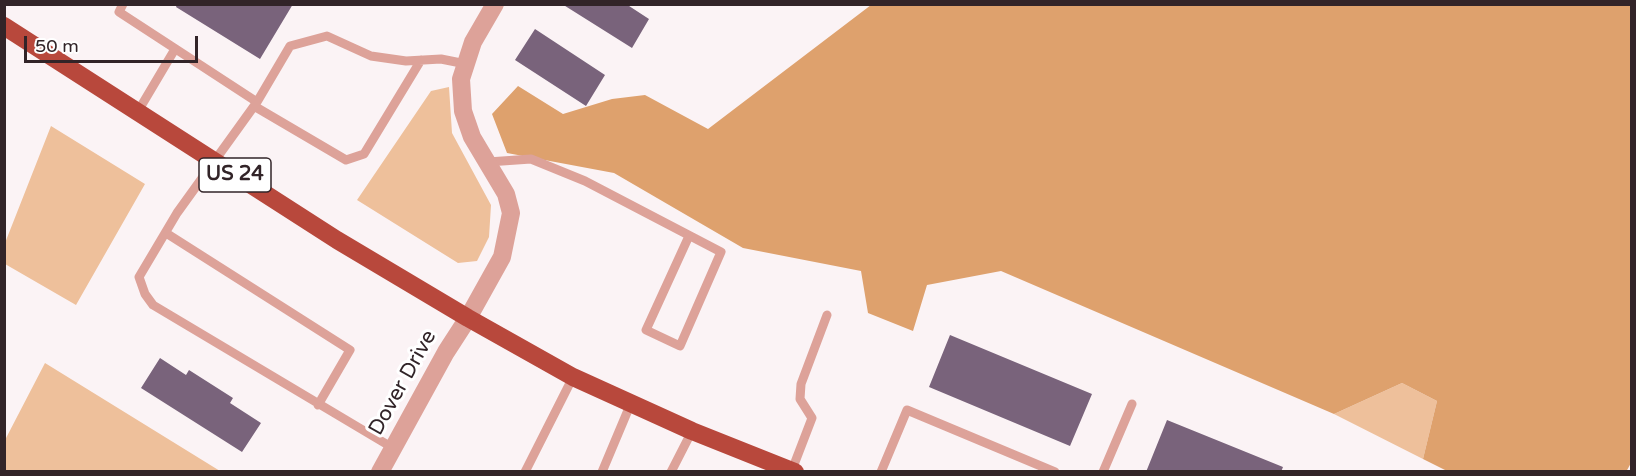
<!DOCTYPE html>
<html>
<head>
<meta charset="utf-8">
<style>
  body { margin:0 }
  #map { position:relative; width:1636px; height:476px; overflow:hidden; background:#fbf3f5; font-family:"Varela Round",sans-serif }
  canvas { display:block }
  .frame { position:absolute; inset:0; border:6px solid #322428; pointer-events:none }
  .scale { position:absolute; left:24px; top:36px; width:174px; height:27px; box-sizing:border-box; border:3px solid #322428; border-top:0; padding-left:8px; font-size:18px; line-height:21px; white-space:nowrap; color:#322428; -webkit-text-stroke:4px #fff; paint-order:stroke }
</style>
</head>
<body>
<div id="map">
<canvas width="1636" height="476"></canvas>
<div class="frame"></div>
<div class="scale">50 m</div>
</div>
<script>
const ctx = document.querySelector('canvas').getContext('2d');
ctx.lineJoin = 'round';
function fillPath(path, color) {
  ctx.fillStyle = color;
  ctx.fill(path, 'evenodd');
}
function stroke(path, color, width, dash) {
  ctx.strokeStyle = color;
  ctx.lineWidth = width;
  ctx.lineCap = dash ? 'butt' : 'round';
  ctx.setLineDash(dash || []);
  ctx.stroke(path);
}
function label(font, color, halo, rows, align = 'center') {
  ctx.font = font + ' "Varela Round",sans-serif';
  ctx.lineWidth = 6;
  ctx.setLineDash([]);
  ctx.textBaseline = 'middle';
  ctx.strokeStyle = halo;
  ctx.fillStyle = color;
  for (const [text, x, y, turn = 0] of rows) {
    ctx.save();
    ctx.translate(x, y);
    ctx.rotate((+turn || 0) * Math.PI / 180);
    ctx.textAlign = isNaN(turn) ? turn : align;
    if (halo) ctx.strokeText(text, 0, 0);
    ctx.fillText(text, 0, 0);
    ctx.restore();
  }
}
const green = new Path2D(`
  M449 87 452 133 491 205 489 237 477 261 458 263 357 200 431 91Z
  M51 126 145 184 76 305 5 264V243Z
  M45 363 220 471H5V440Z
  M1402 383 1437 401 1423 459 1334 414Z`);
const forest = new Path2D(`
  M871 5H1631V463L1626 472 1447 471 1423 459 1437 401 1402 383 1334 414 1001 271 927 285 913 331 868 313 861 271 743 248 614 173 507 153 492 114 518 86 563 114 612 99 645 95 708 129Z`);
const building = new Path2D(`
  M177 4H293L260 59 176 7Z
  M562 4H626L649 19 632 48Z
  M535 29 605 75 586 106 515 60Z
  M950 335 1092 394 1070 446 929 387Z
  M160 358 186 375 189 370 233 398 230 403 261 423 242 452 141 388Z
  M1167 420 1283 467 1281 472H1146Z`);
const service = new Path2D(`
  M123 4 119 12 257 102
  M254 106 346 160 364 154 421 60
  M137 113 175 49
  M488 162 531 159 585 181 721 252 680 346 646 330 689 236
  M166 233 350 350 318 405
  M393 448 153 305 145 294 139 277 177 213 257 102 290 46 327 36 371 56 406 61 441 59 466 64
  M792 470 812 418 800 399 801 384 827 315
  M525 472 573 377
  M602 472 631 403
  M671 472 692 431
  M881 472 907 410 1055 472
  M1103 472 1132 404`);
const minor = new Path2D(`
  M380 472 446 352 468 318 502 257 511 213 506 194 472 137 463 111 461 79 473 42 495 4`);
const trunk = new Path2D(`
  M4 26 337 240 468 318 573 377 692 431 795 472`);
const shields = [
  [235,175,72]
];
const shieldNames = [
  ["US 24",235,175]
];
const streetNames = [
  ["Dover Drive",403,383,-61]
];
fillPath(green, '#eec09b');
fillPath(forest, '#dea16d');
fillPath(building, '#79637b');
stroke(service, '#dda299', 9);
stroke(minor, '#dda299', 18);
stroke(trunk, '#b8483c', 18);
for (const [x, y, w] of shields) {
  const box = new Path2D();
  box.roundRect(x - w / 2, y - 17, w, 34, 4.5);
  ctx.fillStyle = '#fff';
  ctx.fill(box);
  stroke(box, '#322428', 1.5);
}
label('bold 20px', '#322428', null, shieldNames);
label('21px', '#322428', '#fff', streetNames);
</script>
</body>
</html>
